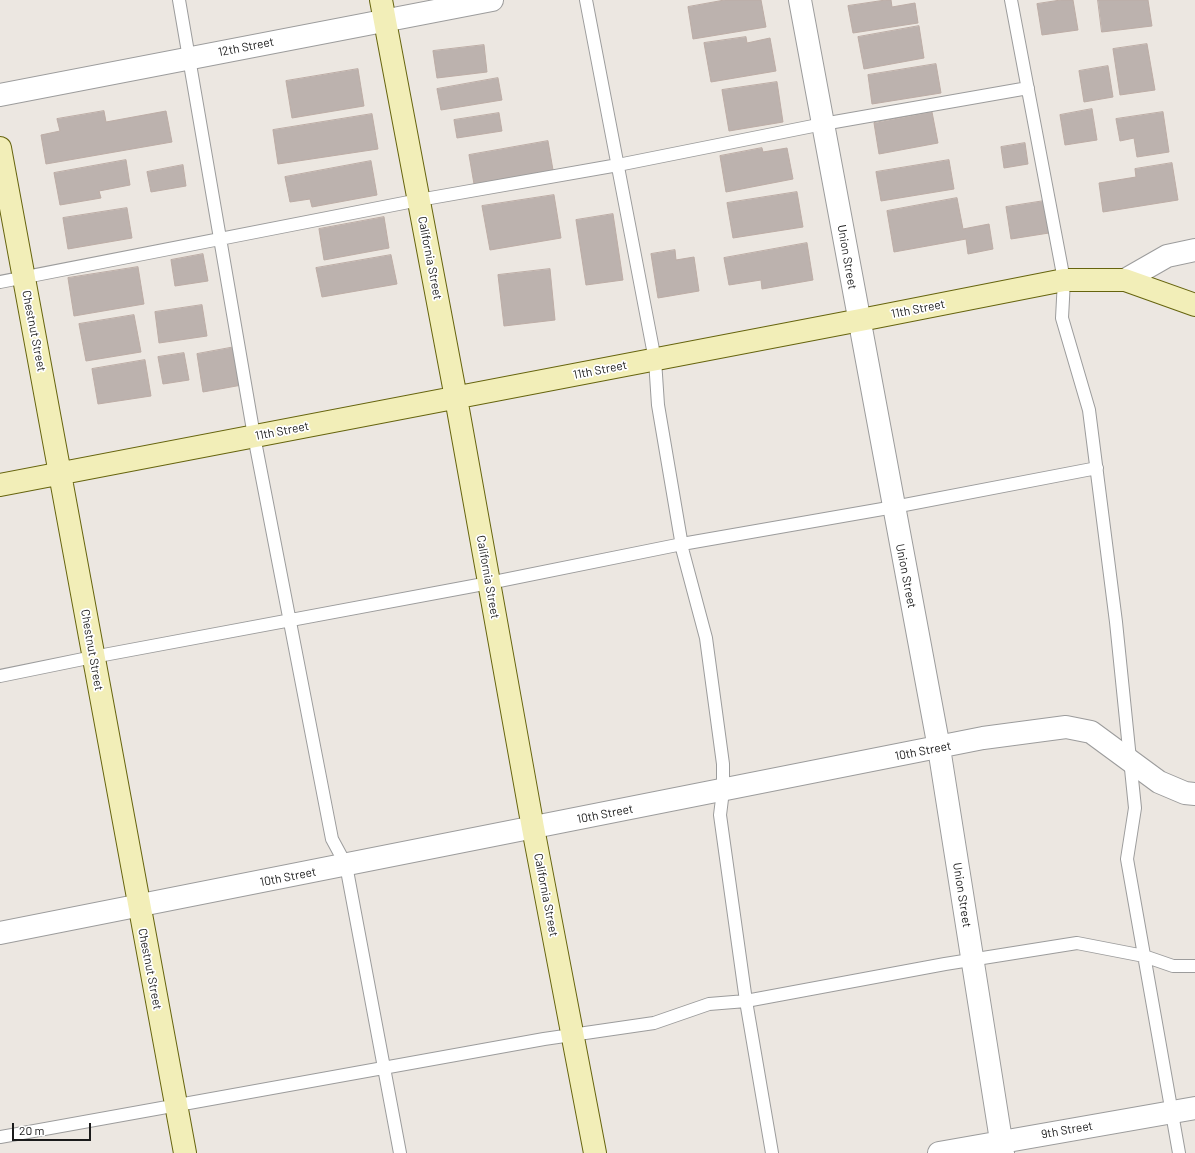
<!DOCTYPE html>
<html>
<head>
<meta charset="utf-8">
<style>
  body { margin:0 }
  #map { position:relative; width:1195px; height:1153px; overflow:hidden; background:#ece7e1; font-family:Barlow,sans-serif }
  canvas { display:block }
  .scale { position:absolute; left:12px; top:1123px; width:79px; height:18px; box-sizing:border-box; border:2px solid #1b1b1b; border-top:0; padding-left:5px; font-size:12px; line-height:14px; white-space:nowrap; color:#1b1b1b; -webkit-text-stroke:3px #fff; paint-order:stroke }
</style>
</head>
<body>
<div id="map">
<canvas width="1195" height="1153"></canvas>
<div class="scale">20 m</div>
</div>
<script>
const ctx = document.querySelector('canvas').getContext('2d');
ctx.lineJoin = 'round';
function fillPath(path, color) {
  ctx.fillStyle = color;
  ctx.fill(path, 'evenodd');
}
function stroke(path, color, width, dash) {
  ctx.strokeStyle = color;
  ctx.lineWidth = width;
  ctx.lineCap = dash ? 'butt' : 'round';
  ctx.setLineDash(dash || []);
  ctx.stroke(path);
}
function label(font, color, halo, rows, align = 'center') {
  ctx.font = font + ' Barlow,sans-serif';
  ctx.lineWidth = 3.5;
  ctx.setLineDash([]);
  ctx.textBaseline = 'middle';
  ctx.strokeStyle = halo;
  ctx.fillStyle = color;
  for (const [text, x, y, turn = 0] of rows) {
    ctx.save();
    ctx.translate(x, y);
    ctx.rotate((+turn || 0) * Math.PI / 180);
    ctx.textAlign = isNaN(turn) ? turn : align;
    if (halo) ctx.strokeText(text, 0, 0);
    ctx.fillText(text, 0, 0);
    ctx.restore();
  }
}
const building = new Path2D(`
  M725 0H761L766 27 693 39 688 7Z
  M886 0H891L892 7 915 3 918 23 853 33 848 6Z
  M1061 0H1073L1078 30 1042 35 1037 4Z
  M1098 0H1148L1152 26 1102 32Z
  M919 26 924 58 864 69 858 37Z
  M746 37 747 43 770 38 776 71 711 82 704 43Z
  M1147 44 1155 90 1120 95 1113 49Z
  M484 45 487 72 437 78 433 51Z
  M936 64 941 93 872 104 868 75Z
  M1108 66 1113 97 1084 102 1079 71Z
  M358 69 364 106 292 118 286 81Z
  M498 78 502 100 441 110 437 89Z
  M777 82 783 122 729 131 722 90Z
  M1092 109 1097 140 1065 145 1060 115Z
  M104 111 106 122 166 111 172 142 46 164 41 135 60 131 57 119Z
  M932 112 938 143 879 154 874 123Z
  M1163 112 1169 152 1137 157 1134 138 1120 141 1116 119Z
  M499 113 502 131 457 138 454 120Z
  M372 114 378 149 278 164 273 130Z
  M548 141 553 170 474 184 469 155Z
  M1025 143 1028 164 1004 168 1001 147Z
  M762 148 763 152 787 148 793 179 726 192 720 156Z
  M126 160 130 185 99 191 101 198 60 205 54 173Z
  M949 160 954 189 881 201 876 172Z
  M371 161 377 195 312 207 310 199 290 202 285 177Z
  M1172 163 1178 200 1103 212 1099 183 1136 177 1135 169Z
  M183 165 186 186 151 192 147 172Z
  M797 192 803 227 733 238 727 203Z
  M554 195 561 238 490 250 482 206Z
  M957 198 963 229 989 224 993 249 968 254 966 239 894 252 887 211Z
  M1044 201 1049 233 1011 239 1006 207Z
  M127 208 132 238 68 249 63 218Z
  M613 214 623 280 586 285 576 220Z
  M384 217 389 248 324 260 319 229Z
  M807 243 813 280 762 289 761 280 729 285 724 258Z
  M675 250 676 260 694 257 699 291 658 298 651 254Z
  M203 254 208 281 175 286 171 260Z
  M391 255 397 284 322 297 316 268Z
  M138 267 144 304 74 316 68 278Z
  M550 269 555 320 504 326 498 275Z
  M202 305 207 336 159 343 155 312Z
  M134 315 141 352 86 361 79 324Z
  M235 347 242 385 203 392 197 354Z
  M184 353 189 380 163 384 158 357Z
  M145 360 151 396 98 404 92 369Z`);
const lane = new Path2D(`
  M179 0 254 436 332 839 346 865 400 1153
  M586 0 655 360 658 405 683 552 706 638 723 764V791L720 815 746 1001 772 1153
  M1011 0 1064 280 1062 318 1089 410 1116 622 1135 808 1127 859 1179 1153
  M0 282 419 200 618 165 823 124 1028 88
  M0 676 93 657 489 583 682 544 894 507 1097 468
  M0 1137 544 1039 654 1023 709 1004 746 1001 945 964 1077 943 1144 956 1173 966H1195`);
const street = new Path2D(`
  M800 0 939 748 1003 1153
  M0 95 492 0
  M1125 280 1167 256 1195 250
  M0 933 983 738 1066 727 1091 732 1159 782 1185 793 1195 794
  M939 1153 1195 1108`);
const secondary = new Path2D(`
  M381 0 456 398 533 828 595 1153
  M0 148C63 482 121 818 185 1153
  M0 485 876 317 1064 280H1125L1195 305`);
const streetNames = [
  ["12th Street",246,47,-11],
  ["Union Street",847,257,80],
  ["California Street",430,258,79],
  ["11th Street",918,309,-11],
  ["Chestnut Street",34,331,79],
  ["11th Street",600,370,-11],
  ["11th Street",282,431,-11],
  ["Union Street",906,576,79],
  ["California Street",488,577,80],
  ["Chestnut Street",92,650,80],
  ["10th Street",923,751,-11],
  ["10th Street",605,814,-11],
  ["10th Street",288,877,-11],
  ["California Street",546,895,79],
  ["Union Street",962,895,81],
  ["Chestnut Street",150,969,79],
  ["9th Street",1067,1130,-10]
];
fillPath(building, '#bcb2ae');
stroke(building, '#bcaca5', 1);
stroke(lane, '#9c9c9c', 14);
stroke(street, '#9c9c9c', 24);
stroke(secondary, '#66640e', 24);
stroke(lane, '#fff', 12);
stroke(street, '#fff', 22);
stroke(secondary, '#f2eeb8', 22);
label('12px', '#1b1b1b', '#fff', streetNames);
</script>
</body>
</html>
